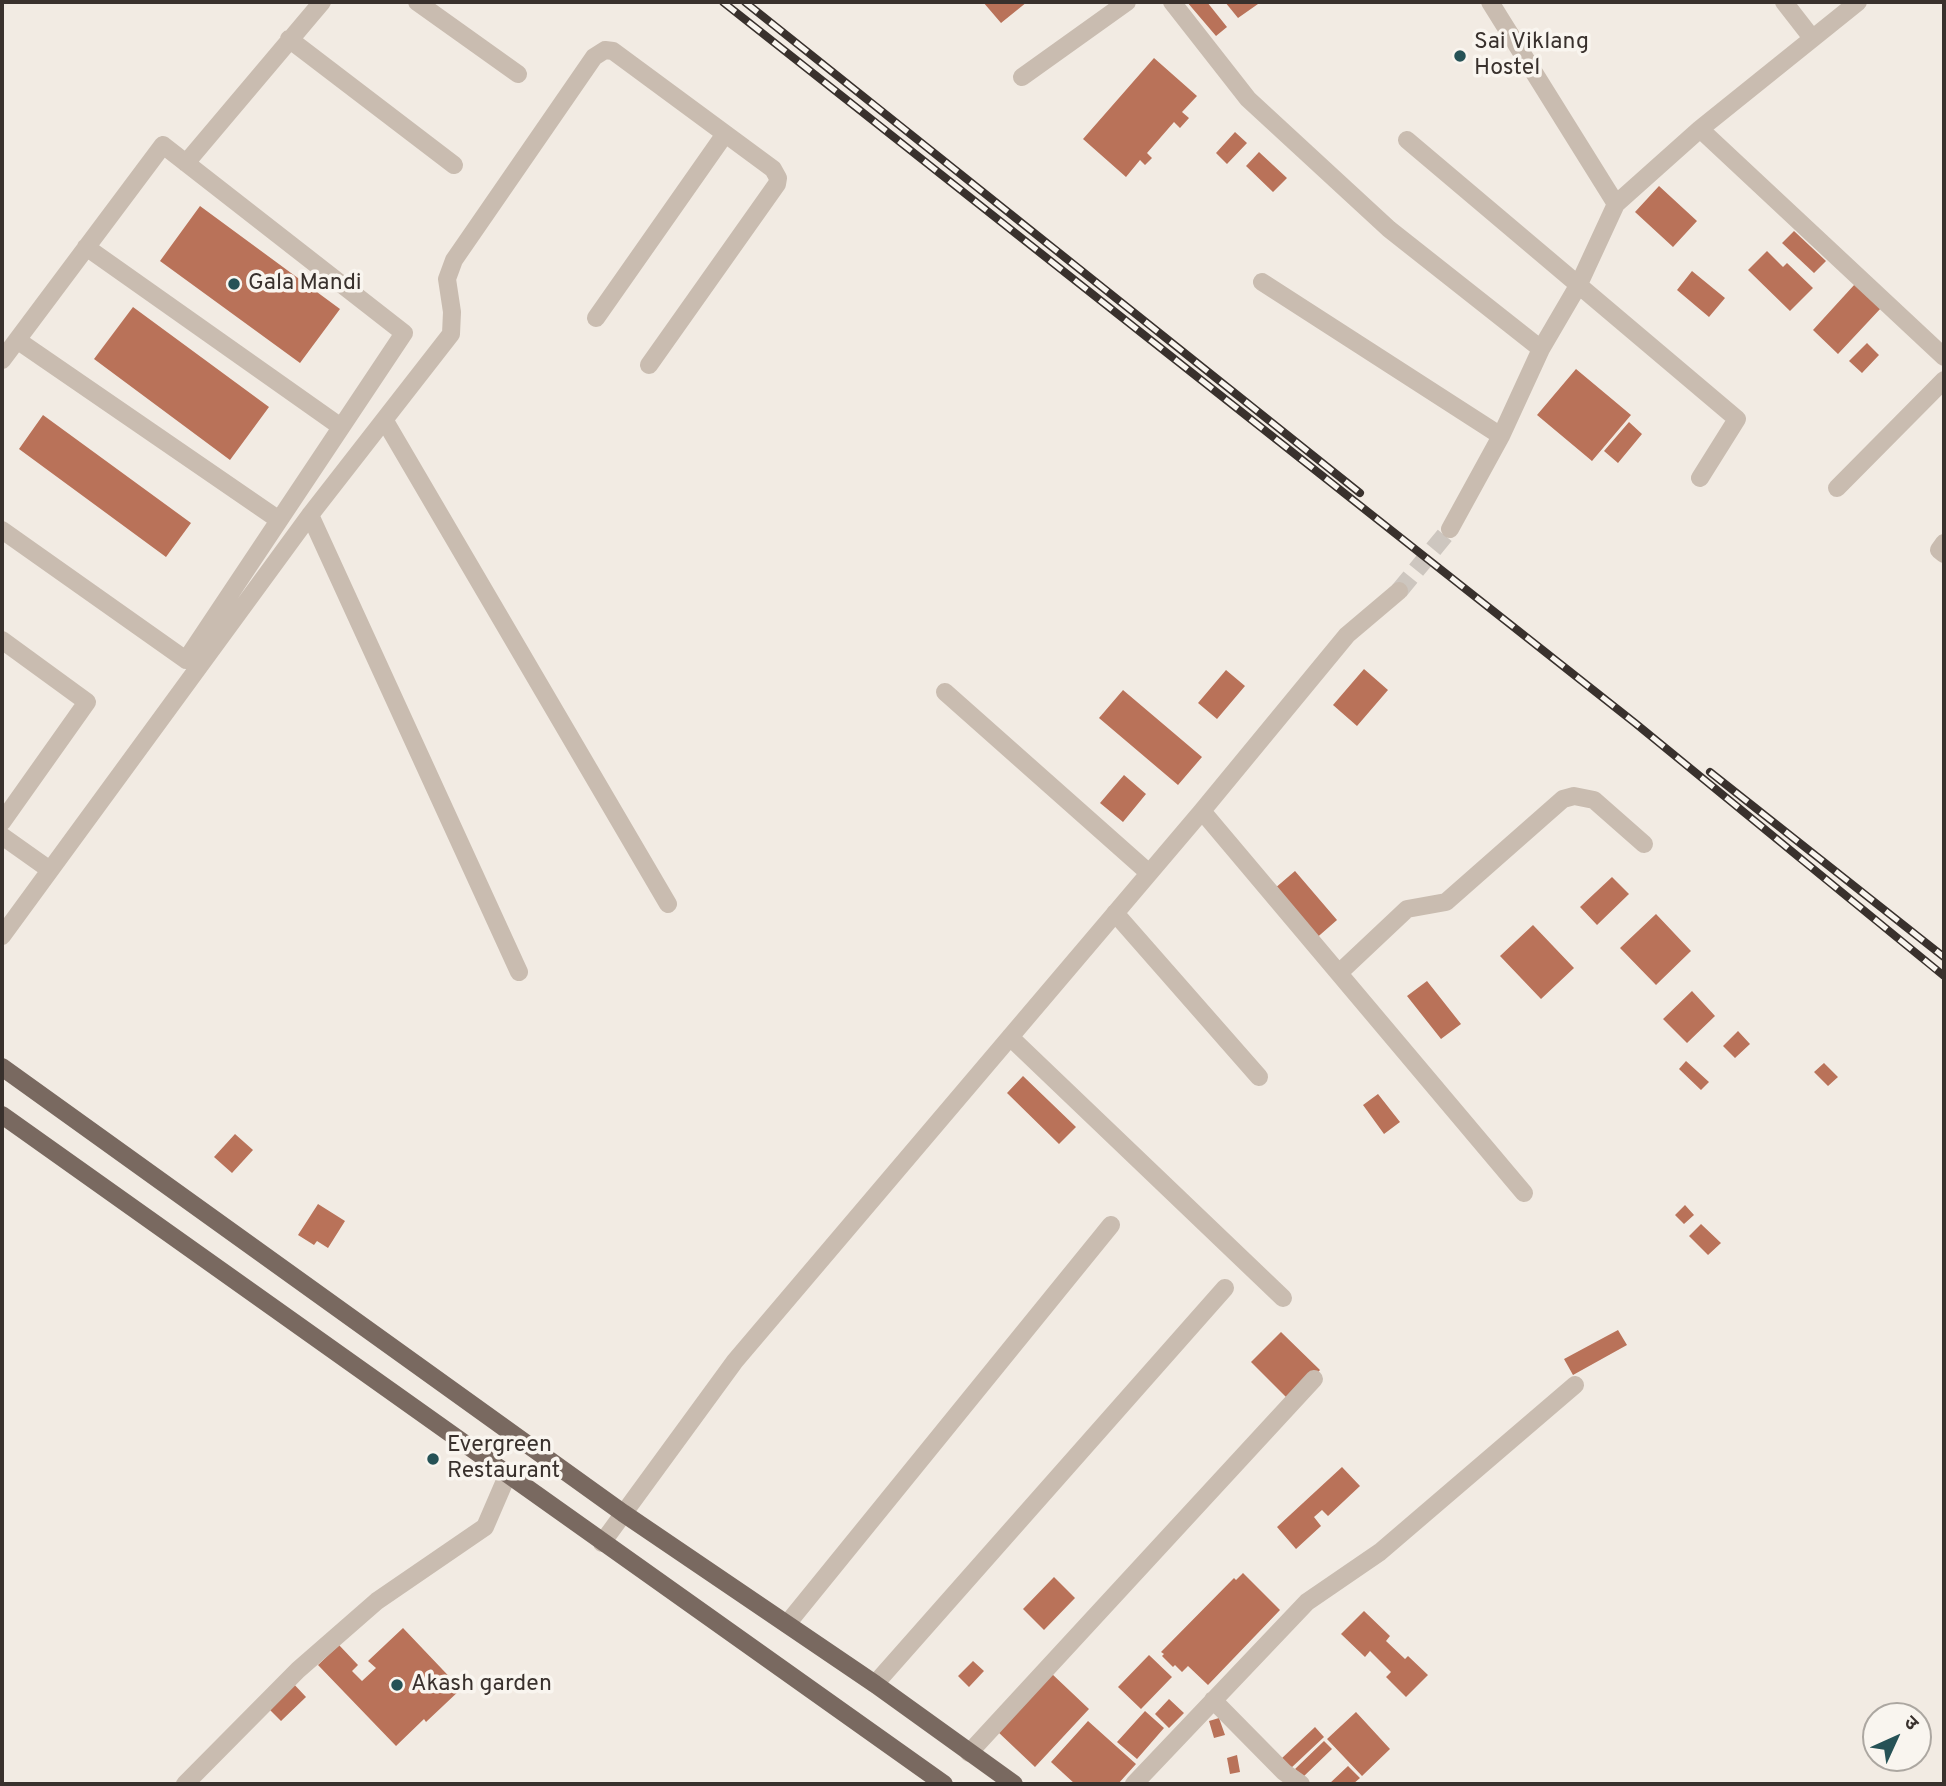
<!DOCTYPE html>
<html>
<head>
<meta charset="utf-8">
<style>
  body { margin:0 }
  #map { position:relative; width:1946px; height:1786px; overflow:hidden; background:#f2ebe3; font-family:Overpass,"Noto Sans Devanagari",sans-serif }
  canvas { display:block }
  .frame { position:absolute; inset:0; border:4px solid #39312d; pointer-events:none }
  .north { position:absolute; left:1862px; top:1702px; width:70px; height:70px; box-sizing:border-box; background:#f9f5ef; border:2px solid #aca7a1; border-radius:50%; rotate:45deg; font-size:19px; font-weight:700; line-height:28px; text-align:center; color:#39312d }
  .north::after { content:''; display:block; margin:auto; width:24px; height:32px; background:#265256; clip-path:polygon(50% 0,100% 100%,50% 72%,0 100%) }
</style>
</head>
<body>
<div id="map">
<canvas width="1946" height="1786"></canvas>
<div class="frame"></div>
<div class="north">उ</div>
</div>
<script>
const ctx = document.querySelector('canvas').getContext('2d');
ctx.lineJoin = 'round';
function fillPath(path, color) {
  ctx.fillStyle = color;
  ctx.fill(path, 'evenodd');
}
function stroke(path, color, width, dash) {
  ctx.strokeStyle = color;
  ctx.lineWidth = width;
  ctx.lineCap = dash ? 'butt' : 'round';
  ctx.setLineDash(dash || []);
  ctx.stroke(path);
}
function label(font, color, halo, rows, align = 'center') {
  ctx.font = font + ' Overpass,sans-serif';
  ctx.lineWidth = 7;
  ctx.setLineDash([]);
  ctx.textBaseline = 'middle';
  ctx.strokeStyle = halo;
  ctx.fillStyle = color;
  for (const [text, x, y, turn = 0] of rows) {
    ctx.save();
    ctx.translate(x, y);
    ctx.rotate((+turn || 0) * Math.PI / 180);
    ctx.textAlign = isNaN(turn) ? turn : align;
    if (halo) ctx.strokeText(text, 0, 0);
    ctx.fillText(text, 0, 0);
    ctx.restore();
  }
}
const building = new Path2D(`
  M983 2H1027L1001 23Z
  M1187 2H1207L1227 27 1216 36Z
  M1225 2H1256L1258 4 1238 18Z
  M1154 58 1197 96 1182 112 1189 118 1180 128 1174 122 1147 153 1152 158 1145 165 1140 160 1126 177 1083 139Z
  M1235 132 1247 143 1227 164 1216 153Z
  M1259 152 1287 178 1273 192 1246 166Z
  M1659 186 1697 221 1673 247 1635 212Z
  M200 206 340 309 300 363 160 261Z
  M1794 231 1826 261 1814 273 1782 243Z
  M1767 251 1783 267 1787 263 1813 288 1790 311 1748 270Z
  M1692 271 1725 298 1709 317 1677 290Z
  M1855 284 1881 308 1838 354 1813 330Z
  M133 307 269 407 230 460 94 359Z
  M1867 343 1879 355 1862 373 1849 361Z
  M1576 369 1631 415 1592 461 1537 415Z
  M43 415 191 523 166 557 19 449Z
  M1629 422 1642 434 1618 463 1604 451Z
  M1364 669 1388 690 1357 726 1333 705Z
  M1226 670 1245 686 1217 719 1198 703Z
  M1123 690 1202 757 1178 785 1099 718Z
  M1124 775 1146 794 1123 822 1100 803Z
  M1295 871 1337 920 1313 941 1274 889Z
  M1612 877 1629 894 1597 925 1580 907Z
  M1656 914 1691 951 1656 985 1620 948Z
  M1533 925 1574 968 1541 999 1500 956Z
  M1427 981 1461 1024 1441 1039 1407 996Z
  M1692 991 1715 1016 1687 1043 1663 1019Z
  M1738 1031 1750 1044 1735 1058 1723 1046Z
  M1686 1061 1709 1082 1701 1090 1679 1069Z
  M1824 1063 1838 1077 1828 1086 1814 1072Z
  M1023 1076 1076 1127 1059 1144 1007 1093Z
  M1378 1094 1400 1122 1384 1134 1363 1105Z
  M235 1134 253 1150 232 1173 214 1157Z
  M318 1204 345 1221 328 1248 317 1241 314 1245 298 1235Z
  M1685 1205 1694 1215 1684 1224 1675 1215Z
  M1701 1224 1721 1243 1708 1255 1689 1236Z
  M1618 1330 1627 1345 1573 1375 1564 1359Z
  M1281 1332 1320 1370 1290 1401 1251 1362Z
  M1342 1467 1360 1486 1328 1516 1322 1510 1314 1517 1321 1526 1296 1549 1277 1527Z
  M1243 1573 1280 1610 1208 1685 1188 1666 1182 1672 1175 1665 1173 1667 1162 1656 1164 1654 1161 1652 1234 1578 1236 1580Z
  M1054 1577 1075 1598 1044 1630 1023 1609Z
  M1364 1611 1390 1636 1386 1641 1405 1659 1408 1656 1428 1675 1406 1697 1386 1677 1391 1672 1370 1651 1365 1657 1341 1634Z
  M403 1628 461 1689 426 1722 424 1719 396 1746 318 1665 339 1645 358 1665 352 1671 362 1681 376 1668 368 1661Z
  M1149 1655 1172 1677 1141 1709 1118 1687Z
  M973 1661 984 1671 969 1687 958 1676Z
  M1051 1673 1089 1709 1035 1767 997 1731Z
  M290 1680 306 1697 281 1721 264 1704Z
  M1169 1699 1184 1713 1169 1728 1155 1714Z
  M1145 1711 1164 1728 1137 1759 1117 1742Z
  M1356 1712 1390 1749 1362 1776 1327 1739Z
  M1219 1718 1225 1735 1214 1738 1209 1721Z
  M1088 1721 1136 1764 1118 1784H1075L1051 1762Z
  M1315 1727 1324 1737 1290 1769 1281 1759Z
  M1324 1741 1332 1749 1303 1777 1295 1769Z
  M1237 1755 1240 1772 1230 1774 1227 1758Z
  M1348 1766 1360 1778 1353 1784H1329Z`);
const minorTunnel = new Path2D(`
  M1399 591 1450 529`);
const minor = new Path2D(`
  M417 2 518 74
  M1172 2 1248 99 1389 229 1541 349
  M1490 2 1616 204
  M1784 2 1812 38
  M289 39 454 165
  M1022 77 1127 2
  M1700 129 1944 357
  M1407 140 1737 419 1700 478
  M186 163 322 2
  M86 247 341 427
  M1262 282 1501 436
  M596 318 725 134
  M17 340 279 520
  M2 360 163 145 404 333 186 660 2 530
  M385 421 668 904
  M1837 488 1944 380
  M310 515 519 972
  M1450 529 1501 436 1541 349 1579 284 1616 204 1700 129 1858 2
  M1944 543 1939 550 1944 554
  M2 640 87 702 2 822
  M945 692 1149 873
  M1202 811 1524 1193
  M2 836 50 870
  M1115 913 1259 1077
  M2 936 310 515 451 334 452 312 447 279 454 260 594 57 605 50 613 51 773 169 778 178 777 184 649 365
  M1339 973 1407 909 1446 902 1563 799 1574 796 1594 800 1644 844
  M1010 1037 1283 1298
  M602 1543 735 1361 1202 811 1347 635 1399 591
  M787 1624 1111 1225
  M875 1684 1225 1288
  M1213 1700 1284 1772 1301 1784
  M969 1753 1314 1379
  M185 1784 298 1670 377 1601 485 1527 507 1476
  M1134 1784 1307 1602 1380 1552 1575 1385`);
const major = new Path2D(`
  M2 1067 623 1513 875 1684 1014 1784
  M2 1115 944 1784`);
const rail = new Path2D(`
  M723 2 1635 723 1944 976
  M745 2 1360 493
  M1710 772 1944 957`);
const markers = [
  [1460,56,7,"#265256"],
  [234,284,7,"#265256"],
  [433,1459,7,"#265256"],
  [397,1685,7,"#265256"]
];
const poiNames = [
  ["Sai Viklang",1474,43],
  ["Hostel",1474,69],
  ["Gala Mandi",248,284],
  ["Evergreen",447,1446],
  ["Restaurant",447,1472],
  ["Akash garden",411,1685]
];
fillPath(building, '#b97259');
stroke(minorTunnel, '#cdc6bf', 18, [18, 9]);
stroke(minor, '#c9bcb0', 18);
stroke(major, '#796960', 18);
stroke(rail, '#39312d', 8);
stroke(rail, '#f9f5ef', 5, [16]);
for (const [x, y, r, color] of markers) {
  const dot = new Path2D();
  dot.arc(x, y, r, 0, 2 * Math.PI);
  ctx.fillStyle = color;
  ctx.fill(dot);
  stroke(dot, '#f9f5ef', 2.5);
}
label('23px', '#39312d', '#f9f5ef', poiNames, 'left');
</script>
</body>
</html>
